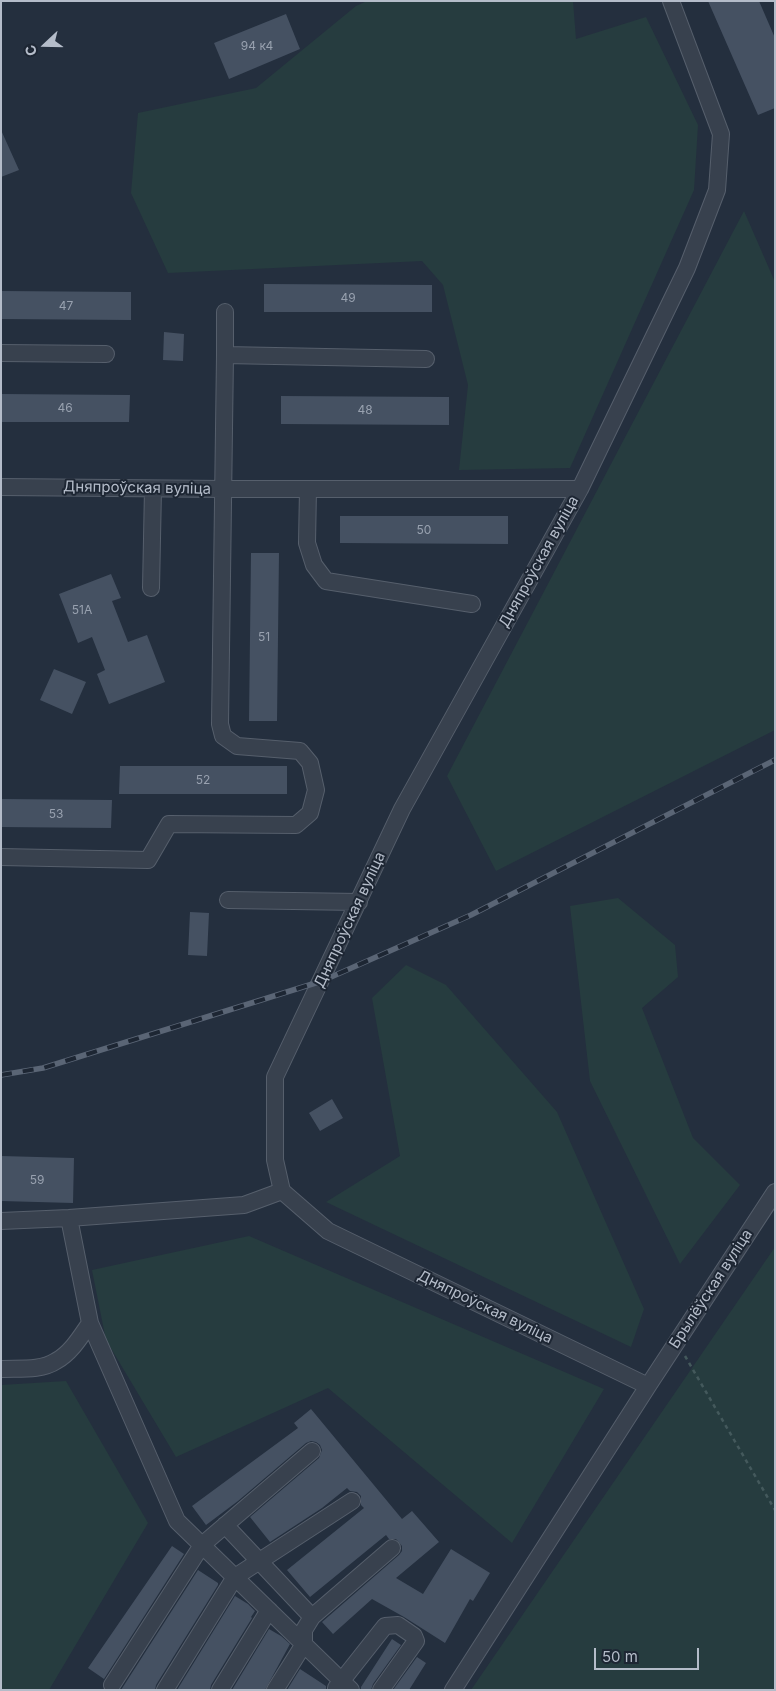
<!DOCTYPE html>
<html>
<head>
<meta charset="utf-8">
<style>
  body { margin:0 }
  #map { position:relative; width:776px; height:1691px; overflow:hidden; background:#242f3e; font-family:Inter,sans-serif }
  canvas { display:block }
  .frame { position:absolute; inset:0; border:2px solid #b4bcc9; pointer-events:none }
  .north { position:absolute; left:20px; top:20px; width:50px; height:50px; -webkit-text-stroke:4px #1d2633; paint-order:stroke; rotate:249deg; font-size:14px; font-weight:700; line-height:20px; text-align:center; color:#b4bcc9 }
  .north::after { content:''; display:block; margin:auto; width:18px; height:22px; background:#b4bcc9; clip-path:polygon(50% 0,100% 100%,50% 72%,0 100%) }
  .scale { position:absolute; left:594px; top:1648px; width:105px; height:22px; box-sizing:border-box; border:2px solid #b4bcc9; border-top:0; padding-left:6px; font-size:15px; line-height:18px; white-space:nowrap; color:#b4bcc9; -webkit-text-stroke:4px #1d2633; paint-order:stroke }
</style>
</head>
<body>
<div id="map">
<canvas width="776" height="1691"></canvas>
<div class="frame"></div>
<div class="north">С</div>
<div class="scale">50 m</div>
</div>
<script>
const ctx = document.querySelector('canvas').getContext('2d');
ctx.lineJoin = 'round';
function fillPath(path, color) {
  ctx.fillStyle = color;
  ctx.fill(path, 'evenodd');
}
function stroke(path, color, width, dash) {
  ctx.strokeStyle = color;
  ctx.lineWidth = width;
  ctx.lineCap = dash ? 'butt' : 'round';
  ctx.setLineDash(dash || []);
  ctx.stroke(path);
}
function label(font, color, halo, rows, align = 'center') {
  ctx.font = font + ' Inter,sans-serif';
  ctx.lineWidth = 4;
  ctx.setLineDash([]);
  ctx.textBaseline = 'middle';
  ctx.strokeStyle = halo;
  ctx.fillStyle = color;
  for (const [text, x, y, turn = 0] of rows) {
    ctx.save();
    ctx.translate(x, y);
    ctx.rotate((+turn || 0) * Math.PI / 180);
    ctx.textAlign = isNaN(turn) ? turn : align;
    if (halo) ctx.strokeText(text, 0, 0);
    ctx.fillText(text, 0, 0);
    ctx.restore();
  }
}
const green = new Path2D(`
  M367 1H573L576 39 646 17 698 125 694 190 570 468 459 470 468 385 443 285 422 261 168 273 131 193 138 113 256 88 356 6Z
  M744 211 775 282V730L496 871 447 776Z
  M618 898 675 945 678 977 642 1008 693 1138 740 1185 680 1264 590 1081 570 906Z
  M406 965 446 985 557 1112 644 1309 631 1347 326 1202 400 1156 372 998Z
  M249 1236 604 1389 512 1543 328 1388 176 1457 106 1340 92 1270Z
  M775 1247V1690H471Z
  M66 1381 148 1523 49 1690H1V1385Z`);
const building = new Path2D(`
  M708 1H759L775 38V108L758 115Z
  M286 14 300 49 229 79 214 43Z
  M1 130 19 170 1 177Z
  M264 284 432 285V312H264Z
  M1 291 131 292V320L1 319Z
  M164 332 184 334 183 361 163 360Z
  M1 394 130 395 129 422H1Z
  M281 396 449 397V425L281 424Z
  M340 516H508V544L340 543Z
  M251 553H279L277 721H249Z
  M111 574 121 598 112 601 128 642 147 635 165 682 109 704 97 674 105 670 92 637 78 643 59 594Z
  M54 669 86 682 72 714 40 700Z
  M120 766H287V794H119Z
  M1 799 112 800 111 828 1 827Z
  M190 912 209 913 207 956 188 955Z
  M332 1099 343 1118 320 1131 309 1113Z
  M1 1156 74 1158 73 1203 1 1201Z
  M311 1409 402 1519 412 1511 439 1542 396 1578 423 1594 451 1549 490 1573 473 1601 470 1599 445 1643 404 1617 372 1599 333 1634 322 1622 399 1555 402 1551V1546L396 1539H389L386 1535 310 1597 287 1570 364 1508 361 1505V1496L357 1492 350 1491 347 1488 322 1508 270 1542 250 1517 319 1458 322 1450 320 1445 316 1442 311 1441 306 1443 238 1501 206 1525 192 1506 298 1428 294 1423Z
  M172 1546 184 1554 104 1679 88 1668Z
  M198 1570 218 1583V1585L156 1685 155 1690H121Z
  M235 1596 248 1604 255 1611 251 1617 252 1618 211 1685 210 1690H177Z
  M269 1629 281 1636 290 1644 265 1690H232Z
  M392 1639 401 1645 373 1684 371 1690H361V1687Z
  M417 1657 426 1663 409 1690H393Z
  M300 1669 326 1686V1690H287Z`);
const path = new Path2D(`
  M685 1356 775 1510`);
const minor = new Path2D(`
  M1 353 106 354
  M225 355V312
  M1 487 224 489H580
  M308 489 307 543 314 565 326 581 472 604
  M151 588 153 489
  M1 857 148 860 169 824 296 825 310 813 316 790 310 763 300 751 237 746 223 736 220 724 225 355 426 359
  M228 900 359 902
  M1 1221 69 1218 244 1205 282 1191
  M90 1323 177 1521 351 1690
  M1 1369C18 1368 41 1371 56 1361 71 1353 81 1336 90 1323L69 1218
  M648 1386 328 1231 282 1191 275 1160V1077L402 809 580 489 687 268 717 190 721 134 671 1
  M225 1525 312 1617
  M112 1685 202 1545 312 1451
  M336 1688 385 1626 398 1625 414 1636 416 1641 381 1690
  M165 1690 235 1577 352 1501
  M220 1690 269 1610
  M275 1690 304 1644V1630L312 1617 392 1548
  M453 1690 648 1386 775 1192`);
const rail = new Path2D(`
  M1 1075 43 1068 322 981 471 915 775 760`);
const numberNames = [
  ["94 к4",257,46],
  ["49",348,298],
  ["47",66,306],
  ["46",65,408],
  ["48",365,410],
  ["50",424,530],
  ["51А",82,610],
  ["51",264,637],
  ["52",203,780],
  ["53",56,814],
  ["59",37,1180]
];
const streetNames = [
  ["Дняпроўская вуліца",137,488,1],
  ["Дняпроўская вуліца",539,562,-61],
  ["Дняпроўская вуліца",350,920,-65],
  ["Брылёўская вуліца",711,1289,-57],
  ["Дняпроўская вуліца",485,1307,26]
];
fillPath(green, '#263c3f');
fillPath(building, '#455162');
stroke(minor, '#565f6c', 18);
stroke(path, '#44595c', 2.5, [4, 4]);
stroke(minor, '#38414e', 16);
stroke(rail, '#5a6575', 5.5);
stroke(rail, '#1d2633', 4, [11]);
label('12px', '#98a1af', null, numberNames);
label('15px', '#b4bcc9', '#1d2633', streetNames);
</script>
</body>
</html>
